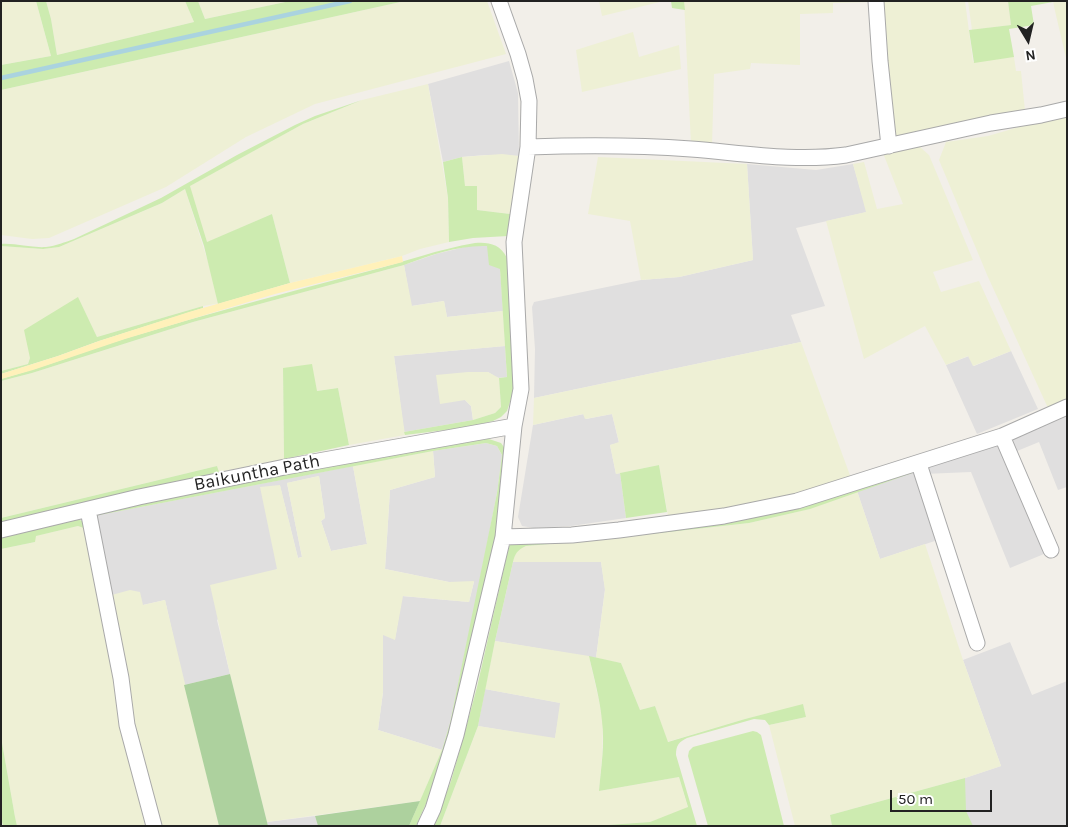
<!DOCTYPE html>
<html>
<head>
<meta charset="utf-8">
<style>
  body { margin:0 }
  #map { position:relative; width:1068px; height:827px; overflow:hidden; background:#f2efe9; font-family:Karla,sans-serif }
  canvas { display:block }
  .frame { position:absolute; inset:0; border:2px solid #222; pointer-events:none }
  .north { position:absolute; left:1003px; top:15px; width:50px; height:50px; -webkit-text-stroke:4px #fff; paint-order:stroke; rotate:171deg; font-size:14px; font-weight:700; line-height:20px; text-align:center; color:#222 }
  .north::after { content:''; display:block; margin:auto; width:18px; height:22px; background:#222; clip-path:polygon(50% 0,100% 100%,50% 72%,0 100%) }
  .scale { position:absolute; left:890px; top:790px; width:102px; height:22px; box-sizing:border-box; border:2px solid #222; border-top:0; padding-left:6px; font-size:15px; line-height:18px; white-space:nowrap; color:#222; -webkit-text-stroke:4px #fff; paint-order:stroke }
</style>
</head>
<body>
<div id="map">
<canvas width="1068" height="827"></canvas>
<div class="frame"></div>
<div class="north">N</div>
<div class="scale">50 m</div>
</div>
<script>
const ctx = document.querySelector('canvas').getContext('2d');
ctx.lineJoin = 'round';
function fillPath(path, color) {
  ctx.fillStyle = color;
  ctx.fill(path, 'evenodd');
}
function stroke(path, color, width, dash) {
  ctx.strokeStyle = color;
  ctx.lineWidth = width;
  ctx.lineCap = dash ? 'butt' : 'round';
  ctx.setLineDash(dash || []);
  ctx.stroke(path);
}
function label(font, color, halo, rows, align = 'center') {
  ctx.font = font + ' Karla,sans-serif';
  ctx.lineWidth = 4;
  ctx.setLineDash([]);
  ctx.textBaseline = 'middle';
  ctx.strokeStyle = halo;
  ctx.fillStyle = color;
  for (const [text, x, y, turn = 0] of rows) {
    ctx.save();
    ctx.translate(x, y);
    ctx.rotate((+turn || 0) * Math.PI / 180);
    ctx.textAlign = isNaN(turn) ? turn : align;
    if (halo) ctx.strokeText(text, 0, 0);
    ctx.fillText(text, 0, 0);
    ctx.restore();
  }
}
const residential = new Path2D(`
  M509 61 518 93 519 156 485 155 462 157 443 162 428 84Z
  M747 164 816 170 853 164 867 212 796 228 825 306 791 315 801 342 534 398 535 349 532 307 534 302 641 280 679 277 753 260Z
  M469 246H488L500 268 503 311 447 317 444 301 411 306 404 265 436 254Z
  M505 346 507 377 497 378 488 372 465 400 471 406 473 420 404 432 394 356Z
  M1011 351 1038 409 977 434 946 365 969 356 974 366Z
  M1067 413V487L1058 490 1039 442 1005 456 1044 554 1010 568 971 472 924 474 947 537 880 559 857 491 975 451Z
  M584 414 586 419 612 414 619 443 610 445 616 474 620 473 626 518 571 526 534 528 522 526 518 517 533 425Z
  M486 443 497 446 502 455 497 493 476 600 450 723 442 750 378 730 383 692V634L395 639 402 596 469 602 474 582H449L385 569 390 490 435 477 433 451Z
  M353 466 367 544 331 551 321 521 325 518 319 476 287 483 302 557 298 558 280 486 277 569 217 620 230 674 184 685 165 600 143 605 108 596 94 516Z
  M513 562H601L605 589 596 658 495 641Z
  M1010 642 1032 695 1067 681V826H959L965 778 1001 766 963 660Z
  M485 689 561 703 555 739 478 726Z
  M315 816 318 826H268L267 822Z`);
const farmland = new Path2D(`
  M1 1H36L51 56 1 65Z
  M46 1H185L194 22 57 55 51 19Z
  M198 1H290L205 19Z
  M405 1H487L506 54 315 104 246 137 166 187 49 238 32 239 1 235V90Z
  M599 1H664L602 16Z
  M684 1H874V2L833 3V13L800 14V65L751 63 750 69 714 74 712 146 691 144Z
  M883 1H965L973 62 1014 57 1016 71H1021L1025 111 891 138Z
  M968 1H1008L1011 25 972 30Z
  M1053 1H1067V62L1055 11Z
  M633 32 639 57 679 45 681 69 582 92 576 50Z
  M428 84 448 198 449 242 420 249 402 256 290 283 272 214 206 243 189 186 303 124 362 100Z
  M1067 113V400L1048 408 988 277 939 160 946 142 988 136Z
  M920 147 929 155 973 260 933 272 941 292 979 281 1011 351 973 366 968 356 946 365 925 326 864 359 826 221 866 212 853 164 864 162 877 209 903 204 883 153Z
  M502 154 519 156 510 214 477 210V186H465L462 157Z
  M598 157 747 164 753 260 679 277 641 280 630 221 588 214Z
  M185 189 221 303 203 306 97 337 78 298 30 358 28 364 1 371V246L43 249 59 247 162 203Z
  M404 265 412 306 444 301 447 317 503 311 505 346 394 356 405 435 349 445 338 388 317 391 283 368 284 459 219 472 217 466 1 518V381L32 373 193 322Z
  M801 342 851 478 818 489 736 507 668 516 659 465 616 474 610 445 619 442 612 414 585 419 583 414 533 425 534 398Z
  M468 372H488L499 378 501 407 495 413 473 420 471 406 465 400 440 404 436 375Z
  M433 451 435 477 390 490 385 569 449 582 474 581 469 602 403 596 395 640 383 635V692L378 730 442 750 420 801 267 822 230 674 210 585 277 569 260 487 280 485 298 558 302 557 287 483 319 476 325 518 321 521 331 551 367 544 353 466Z
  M857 491 880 559 925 544 963 660 1001 766 965 778 830 815 832 826H795L769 725 806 717 803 705 745 719 667 742 655 706 640 710 621 663 596 658 605 590 601 562H513L515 554 519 549 526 546 598 540 749 523 809 509Z
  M78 526 84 527 128 751 145 826H17L15 817 1 737V549L35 542V536Z
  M130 590 140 592 143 605 165 600 219 826H161L133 722 108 596Z
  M495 641 589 656 599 701 603 723 602 758 599 791 679 777 688 808 650 822 594 826H440L478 726 555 738 560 703 485 689Z`);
const grass = new Path2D(`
  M36 1H46L51 19 57 55 194 22 185 1H198L205 19 290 1H405L1 90V65L51 56Z
  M671 1H684L685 10 672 8Z
  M1008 1 1053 2 1031 6 1034 25 1009 29 1014 57 974 63 969 30 1011 25Z
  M362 100 303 124 190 186 207 242 272 214 290 283 218 304 204 246 185 189 162 203 59 247 43 249 1 246V244C16 243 31 248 46 247 56 246 65 242 74 239L161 198 237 155 295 125 315 116Z
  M462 157 465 186H477V210L510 214 508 236 473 238 449 242 448 198 443 162Z
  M475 243C489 242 500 244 507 258L514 390 507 411 501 417 493 421 470 427 405 435 404 432 473 420 495 413 501 407 499 378 507 377 500 269 489 265 487 246C458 245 431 255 404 265L193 322 32 373 1 381V379C44 367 85 351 127 338 207 314 288 292 369 271 404 262 439 249 475 243Z
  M78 297 97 337 203 306V308L99 341 58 356 1 374V371L28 364 30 358 24 330Z
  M312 364 317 391 338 388 349 445 284 459 283 368Z
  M486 438 501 443 506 450 498 526 489 572 439 775 416 826H409L442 750 450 723 497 493 502 455 497 446 486 443 433 451 94 516 104 511 318 466Z
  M975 451 810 509 749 523 598 540 526 546C517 550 515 554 513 562L495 641 478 726 440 826H433L451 781 464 735 477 687 509 546 514 542 748 517Z
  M659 465 667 512 626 518 620 473Z
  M217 466 219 472 1 524V518Z
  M76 518 86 523 84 528 78 526 36 536 35 542 1 549V535Z
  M589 656 621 663 640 710 655 706 668 742 745 719 803 704 806 717 769 725 765 720 754 719 687 738C679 742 676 745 676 755L697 826H594L650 822 688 807 679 777 599 791C601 768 605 744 602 721 600 699 594 678 589 656Z
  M753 731 757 732 761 735 784 826H708L688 756 689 751 693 747Z
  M1 737 15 817 17 826H3L2 822Z
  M965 778 966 811 973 826H832L830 815Z`);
const forest = new Path2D(`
  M230 674 268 826H219L184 685Z
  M420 801 409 826H318L315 816Z`);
const sand = new Path2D(`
  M402 256 403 262 275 294 125 339 33 370 1 379V374L58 356 99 341 189 312 290 283Z`);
const stream = new Path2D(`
  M1 78 350 1`);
const minor = new Path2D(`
  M876 1 880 61 889 146
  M528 147C582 145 637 145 691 149 743 153 795 162 846 155L991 123 1041 115 1067 109
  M1002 436 1051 550
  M919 464 977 643
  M88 510 121 678 127 725 154 826
  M1 530 139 497 285 467 514 426
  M503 537 572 535 619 530 724 516 797 501 1002 436 1067 407
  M425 826 433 809 456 735 503 537 514 426 521 389 514 242 528 147 529 101 525 79 518 54 499 1`);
const streetNames = [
  ["Baikuntha Path",257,473,-11]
];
fillPath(residential, '#e0dfdf');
fillPath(farmland, '#eef0d5');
fillPath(grass, '#cdebb0');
fillPath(forest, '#add19e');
fillPath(sand, '#fff1ba');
stroke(stream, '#aad3df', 4.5);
stroke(minor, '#a9a9a9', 17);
stroke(minor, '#fff', 15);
label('18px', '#222', '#fff', streetNames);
</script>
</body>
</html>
